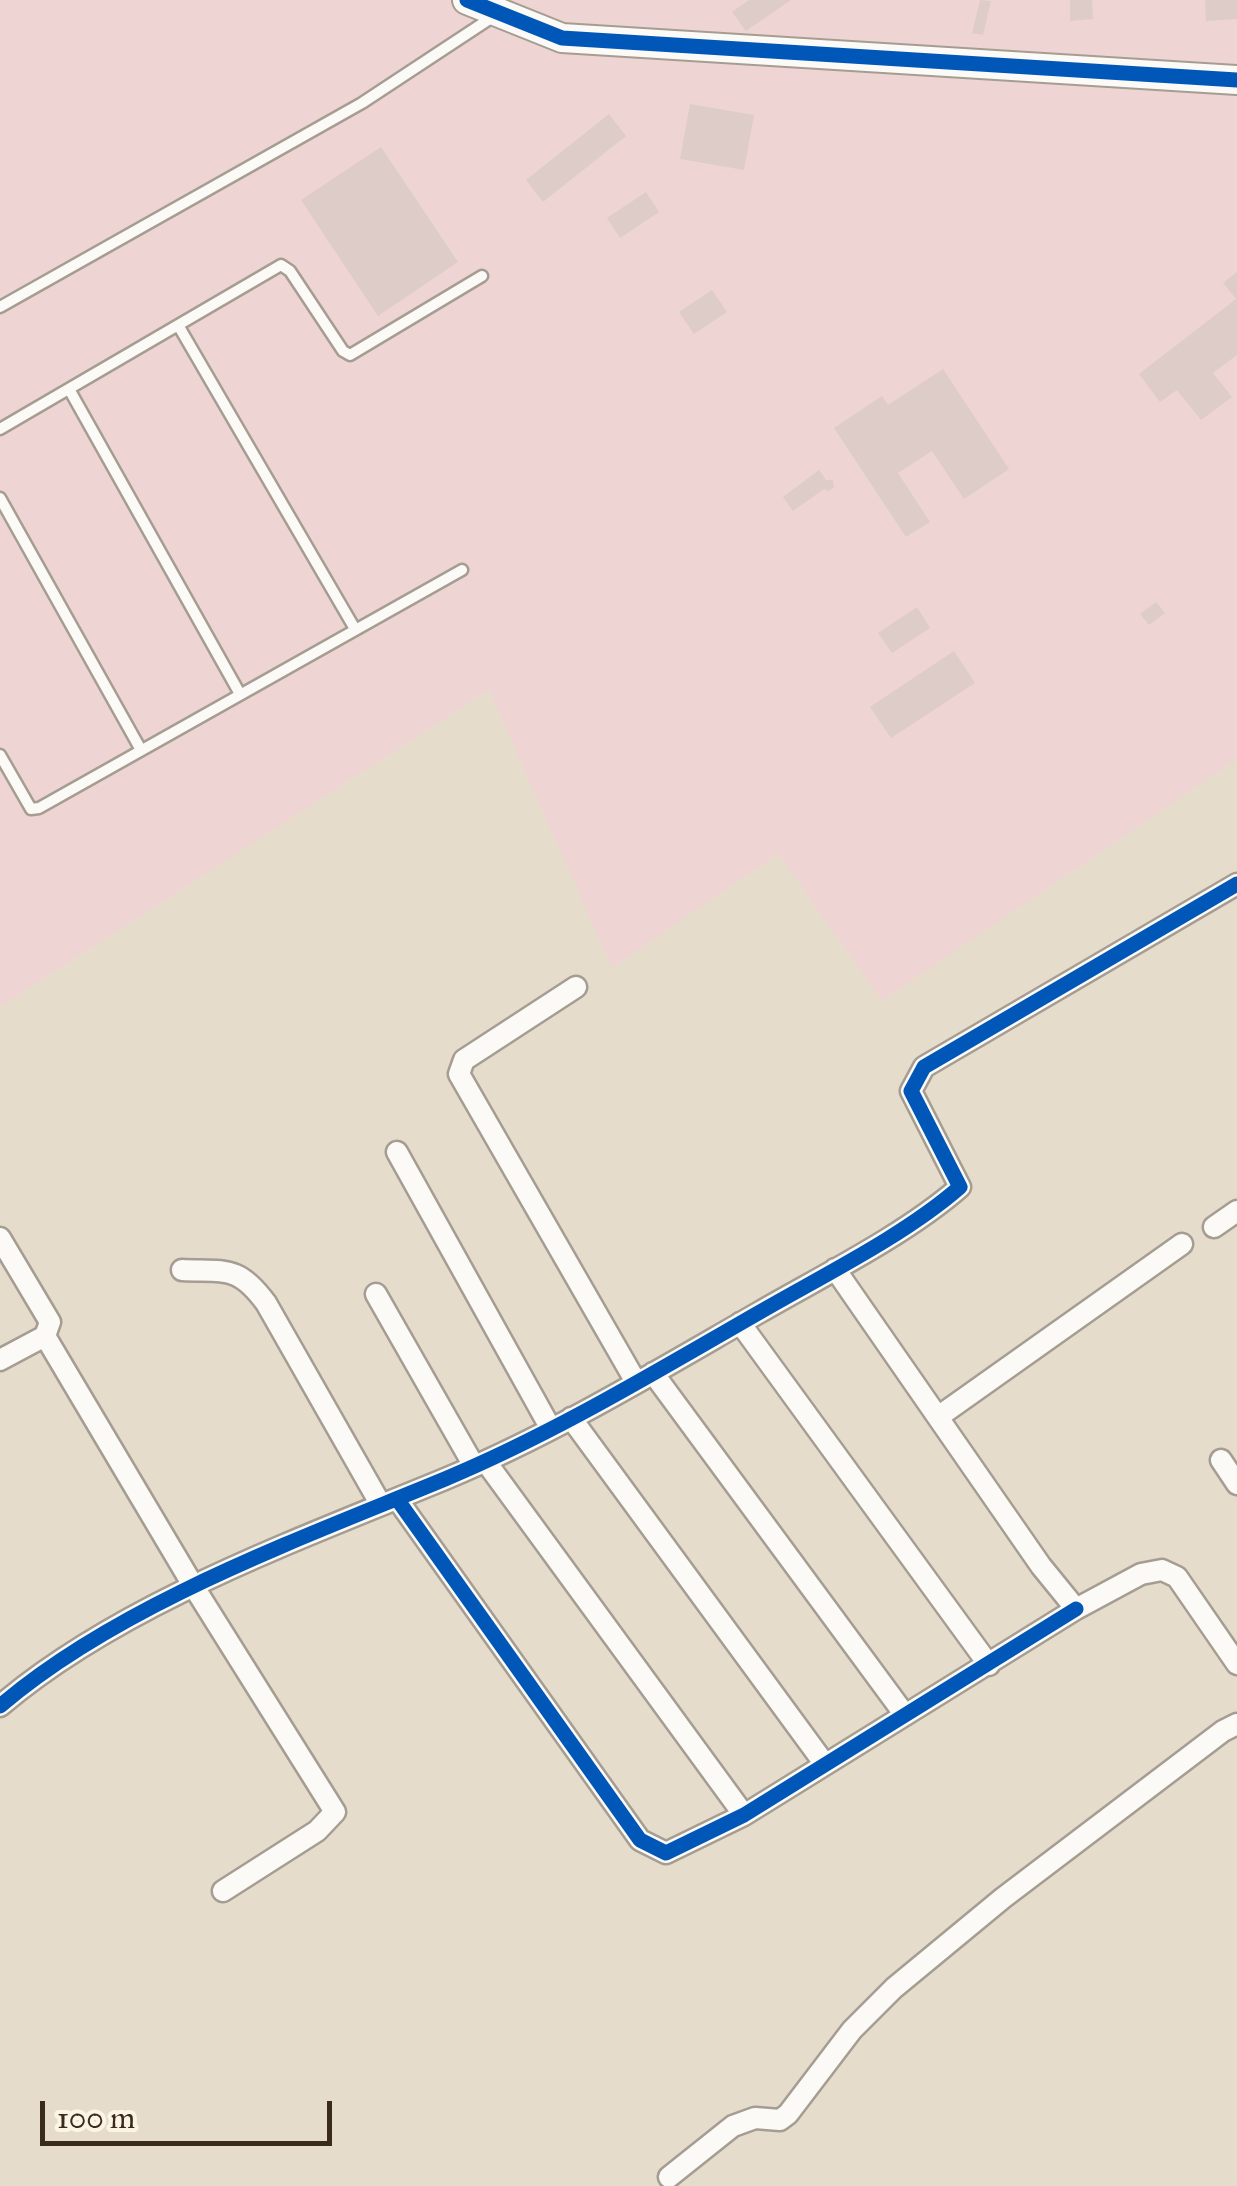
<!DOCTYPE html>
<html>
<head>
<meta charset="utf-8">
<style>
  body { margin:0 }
  #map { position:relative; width:1237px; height:2186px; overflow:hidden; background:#e6dccc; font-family:"IM FELL Great Primer",serif }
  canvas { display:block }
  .scale { position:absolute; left:40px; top:2101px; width:292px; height:45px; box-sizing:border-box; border:5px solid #3b2a1e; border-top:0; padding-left:12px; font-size:30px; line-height:35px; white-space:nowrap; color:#3b2a1e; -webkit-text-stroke:8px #fcf5e5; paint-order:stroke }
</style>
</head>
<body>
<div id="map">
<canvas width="1237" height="2186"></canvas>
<div class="scale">100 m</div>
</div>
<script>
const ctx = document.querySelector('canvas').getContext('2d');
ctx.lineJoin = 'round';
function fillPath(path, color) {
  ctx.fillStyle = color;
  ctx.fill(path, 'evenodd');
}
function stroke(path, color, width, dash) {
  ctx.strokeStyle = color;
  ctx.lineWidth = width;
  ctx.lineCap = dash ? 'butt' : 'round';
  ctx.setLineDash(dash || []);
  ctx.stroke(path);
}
const built = new Path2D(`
  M0 0H1237V759L882 1001 778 854 612 968 489 690 0 1007Z`);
const building = new Path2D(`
  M749 0H791L746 31 732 12Z
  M980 0 991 1 983 35 972 33Z
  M1070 0H1092L1093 19 1070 21Z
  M1205 0H1237V19L1206 21Z
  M690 104 754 115 744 170 680 159Z
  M609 114 626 136 543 202 526 180Z
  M381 147 458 262 378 316 301 200Z
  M646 192 659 212 620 238 607 218Z
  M1237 272V355L1213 373 1232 397 1201 420 1177 390 1160 402 1139 374 1236 299 1223 283Z
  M712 290 727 312 694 334 679 312Z
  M943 369 1009 469 964 499 932 451 898 473 930 522 906 537 834 428 882 396 888 405Z
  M819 470 826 480H833L834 487 829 491 824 489 793 511 783 497Z
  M1156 602 1165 613 1149 625 1140 614Z
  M917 607 930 628 892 653 878 633Z
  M954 651 975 683 891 738 870 707Z`);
const service = new Path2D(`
  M0 307 362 103 494 16
  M178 325 355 629
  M69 389 240 694
  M0 429 281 265 290 271 343 351 350 355 482 276
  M0 498 141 750
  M0 755 31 809 39 808 462 570`);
const minor = new Path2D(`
  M576 987 464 1060 459 1074 636 1382
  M397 1152 551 1429
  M1214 1227 1237 1211
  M0 1238 50 1322 45 1336
  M835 1269 1041 1566 1076 1609 1141 1574 1162 1570 1177 1577 1237 1664
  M182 1270C226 1272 238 1265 266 1303L381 1505
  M376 1294 474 1466
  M740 1323 989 1665
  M0 1360 45 1336 194 1587 335 1812 317 1831 223 1891
  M653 1373 905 1715
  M938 1417 1182 1244
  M571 1418 824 1763
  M1221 1460 1237 1484
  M486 1462 744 1815
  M397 1499 640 1840 666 1853 744 1815 1076 1609
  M0 1706C119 1604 300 1539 445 1479 555 1433 657 1371 760 1312 824 1275 905 1235 960 1187L911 1091 924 1067 1237 884
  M669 2177 733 2126 755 2118 780 2120 788 2114 852 2030 894 1988 1003 1898 1223 1731 1237 1724`);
const tertiary = new Path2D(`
  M467 0 562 38 1237 80`);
const cycleway = new Path2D(`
  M467 0 562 38 1237 80
  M397 1499 640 1840 666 1853 744 1815 1076 1609
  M0 1706C119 1604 300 1539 445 1479 555 1433 657 1371 760 1312 824 1275 905 1235 960 1187L911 1091 924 1067 1237 884`);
fillPath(built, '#eed5d3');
fillPath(building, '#deccc9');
stroke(service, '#a59d92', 15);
stroke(minor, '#a59d92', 25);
stroke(tertiary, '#a59d92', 32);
stroke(service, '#fbfaf7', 10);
stroke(minor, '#fbfaf7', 20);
stroke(tertiary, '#fbfaf7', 28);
stroke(cycleway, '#0057b8', 15);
</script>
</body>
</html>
